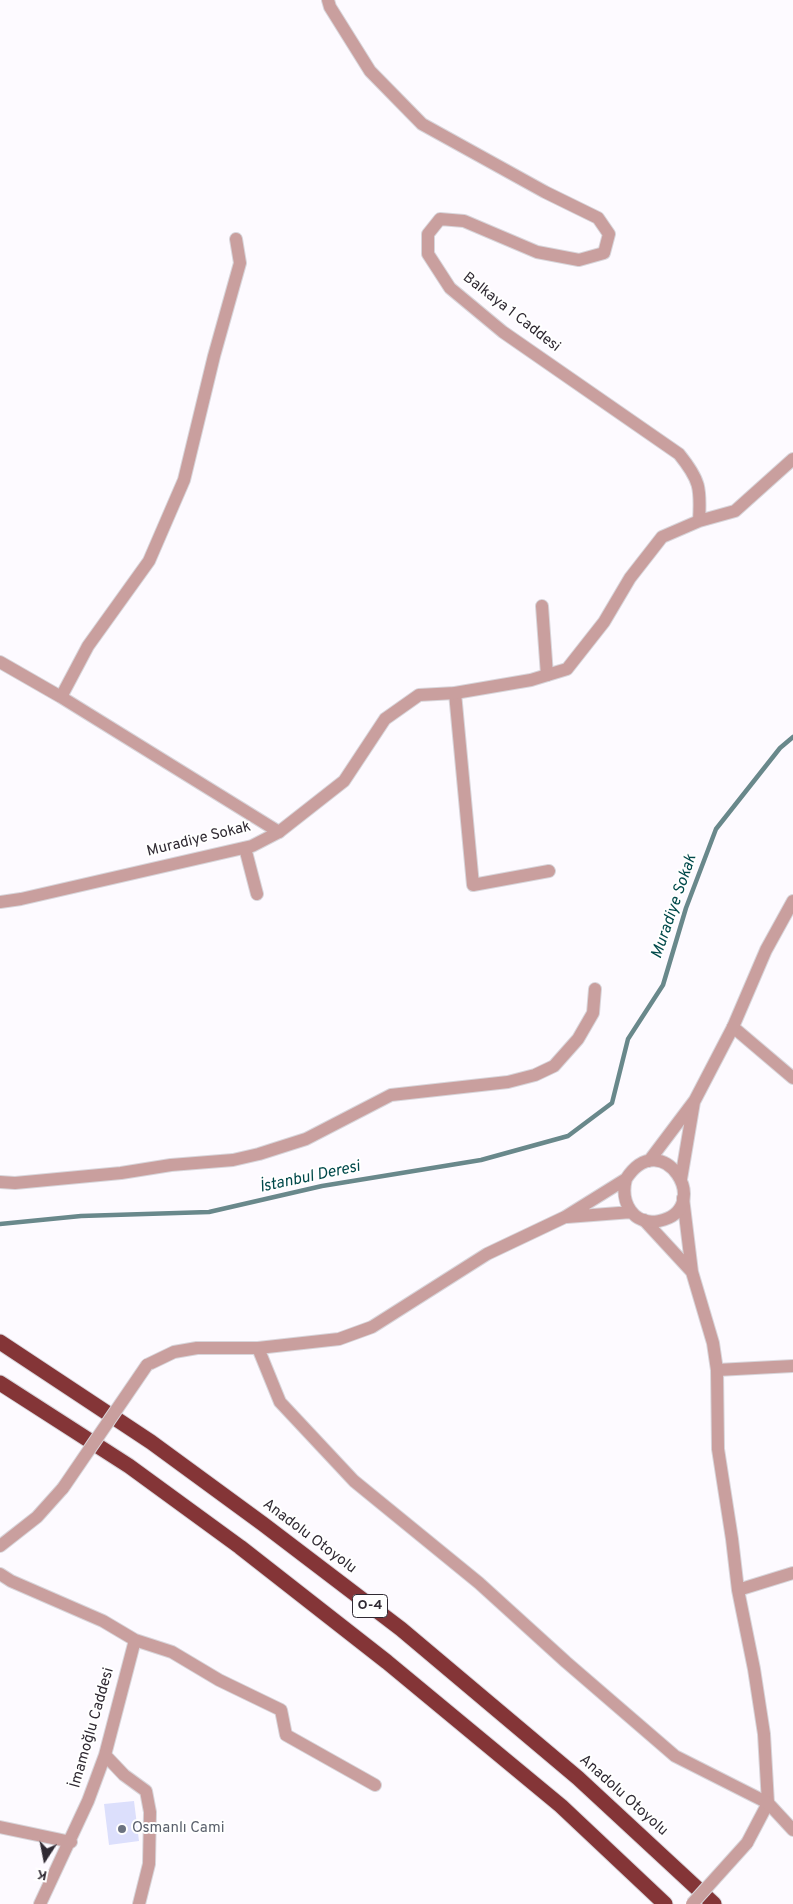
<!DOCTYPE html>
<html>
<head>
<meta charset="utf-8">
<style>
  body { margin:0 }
  #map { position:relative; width:793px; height:1904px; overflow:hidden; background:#fdfaff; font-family:Overpass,sans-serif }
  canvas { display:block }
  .north { position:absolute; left:20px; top:1834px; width:50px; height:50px; -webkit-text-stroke:4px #fff; paint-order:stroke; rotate:191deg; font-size:14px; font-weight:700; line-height:20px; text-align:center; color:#302a33 }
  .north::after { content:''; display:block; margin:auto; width:18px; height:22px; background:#302a33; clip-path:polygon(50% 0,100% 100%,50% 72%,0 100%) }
</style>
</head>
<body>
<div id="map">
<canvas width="793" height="1904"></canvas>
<div class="north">K</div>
</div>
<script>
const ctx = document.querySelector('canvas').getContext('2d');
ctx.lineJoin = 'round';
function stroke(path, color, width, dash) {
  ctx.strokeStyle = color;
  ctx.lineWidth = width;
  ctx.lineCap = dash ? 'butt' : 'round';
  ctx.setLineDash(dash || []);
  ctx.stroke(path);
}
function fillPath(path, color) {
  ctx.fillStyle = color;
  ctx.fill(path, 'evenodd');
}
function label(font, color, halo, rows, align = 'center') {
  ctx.font = font + ' Overpass,sans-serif';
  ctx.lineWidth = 4;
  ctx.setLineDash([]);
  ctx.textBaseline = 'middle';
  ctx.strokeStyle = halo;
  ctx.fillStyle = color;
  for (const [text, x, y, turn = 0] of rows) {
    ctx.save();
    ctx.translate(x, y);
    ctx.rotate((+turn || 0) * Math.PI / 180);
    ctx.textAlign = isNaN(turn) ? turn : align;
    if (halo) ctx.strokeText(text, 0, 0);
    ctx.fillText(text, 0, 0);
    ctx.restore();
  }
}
const stream = new Path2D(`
  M0 1224 81 1216 209 1212 322 1186 481 1160 568 1136 612 1103 628 1039 663 985 686 908 716 829 780 748 793 737`);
const building = new Path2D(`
  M134 1801 139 1841 109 1845 104 1804Z`);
const minor = new Path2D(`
  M542 606 547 675
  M0 662 61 697 279 832
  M455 693 473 885 549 871
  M61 697 88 646 149 561 184 480 214 356 240 263 236 239
  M245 848 257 894
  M733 1027 793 1078
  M0 1182 15 1183 121 1173 171 1165 233 1160 259 1154 306 1139 391 1095 508 1082 535 1075 554 1066 578 1039 593 1013 595 989
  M683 1198 692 1272 713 1343 717 1370 718 1449 732 1539 738 1590 754 1669 764 1734 768 1803 747 1843
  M644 1220 692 1272
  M717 1370 793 1366
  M0 1574 11 1581 103 1621 135 1640 172 1652 219 1680 281 1710 286 1735 375 1785
  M738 1590 793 1573
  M105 1755 124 1775 146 1791 150 1812 149 1864 139 1904
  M0 1827 71 1842
  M40 1904 88 1801 105 1755 135 1640`);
const tertiary = new Path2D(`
  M328 0 330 7 370 71 422 124 545 192 598 218 609 234 604 253 579 260 537 252 464 221 440 219 428 234V254L450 288 503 332 679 454C700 480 701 488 699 521
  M0 902 21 899 252 846 279 832 344 781 385 719 419 695 455 693 531 680 567 669 604 622 630 578 662 537 699 521 735 511 793 459
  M649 1161 695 1100 733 1027 766 950 793 901
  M681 1179 694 1102
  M567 1217 632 1212
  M258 1348 280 1402 354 1481 479 1583 566 1662 675 1756 768 1803 793 1830
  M147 1365 174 1352 197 1348H258L339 1339 372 1327 487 1254 565 1217 626 1179C662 1123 716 1209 659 1221 633 1226 620 1202 626 1179
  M0 1546 37 1517 63 1488`);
const motorway = new Path2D(`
  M0 1342 151 1442 263 1524 401 1629 578 1778 714 1904
  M0 1383 129 1466 240 1547 387 1662 561 1806 665 1904`);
const minorBridge = new Path2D(`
  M692 1904 747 1843`);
const tertiaryBridge = new Path2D(`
  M63 1488 147 1365`);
const markers = [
  [122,1829,5,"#6b7280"]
];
const shields = [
  [370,1606,35]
];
const shieldNames = [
  ["O-4",370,1606]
];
const streetNames = [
  ["Balkaya 1 Caddesi",511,313,38],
  ["Muradiye Sokak",199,840,-14],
  ["Anadolu Otoyolu",309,1537,37],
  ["İmamoğlu Caddesi",93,1728,-74],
  ["Anadolu Otoyolu",623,1796,42]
];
const worshipNames = [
  ["Osmanlı Cami",132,1829]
];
const waterNames = [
  ["Muradiye Sokak",675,907,-71],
  ["İstanbul Deresi",310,1178,-12]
];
stroke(stream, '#69888b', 4.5);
fillPath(building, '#dcdffc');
stroke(minor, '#d8d5da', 14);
stroke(tertiary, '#d8d5da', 14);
stroke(motorway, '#d8d5da', 17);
stroke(minor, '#c99f9e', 12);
stroke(tertiary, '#c99f9e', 12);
stroke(motorway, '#843537', 15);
stroke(minorBridge, '#d8d5da', 14, []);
stroke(tertiaryBridge, '#d8d5da', 14, []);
stroke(minorBridge, '#c99f9e', 12);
stroke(tertiaryBridge, '#c99f9e', 12);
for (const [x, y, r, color] of markers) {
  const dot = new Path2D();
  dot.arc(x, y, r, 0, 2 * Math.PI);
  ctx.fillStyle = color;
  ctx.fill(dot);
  stroke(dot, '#fff', 2);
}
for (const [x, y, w] of shields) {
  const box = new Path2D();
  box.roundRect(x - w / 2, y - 11.5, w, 23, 4);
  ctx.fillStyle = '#fff';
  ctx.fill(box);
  stroke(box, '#302a33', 1);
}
label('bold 14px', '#302a33', null, shieldNames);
label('15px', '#302a33', '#fff', streetNames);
label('15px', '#5b616d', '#fff', worshipNames, 'left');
label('italic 16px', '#00494a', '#fff', waterNames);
</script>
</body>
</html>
